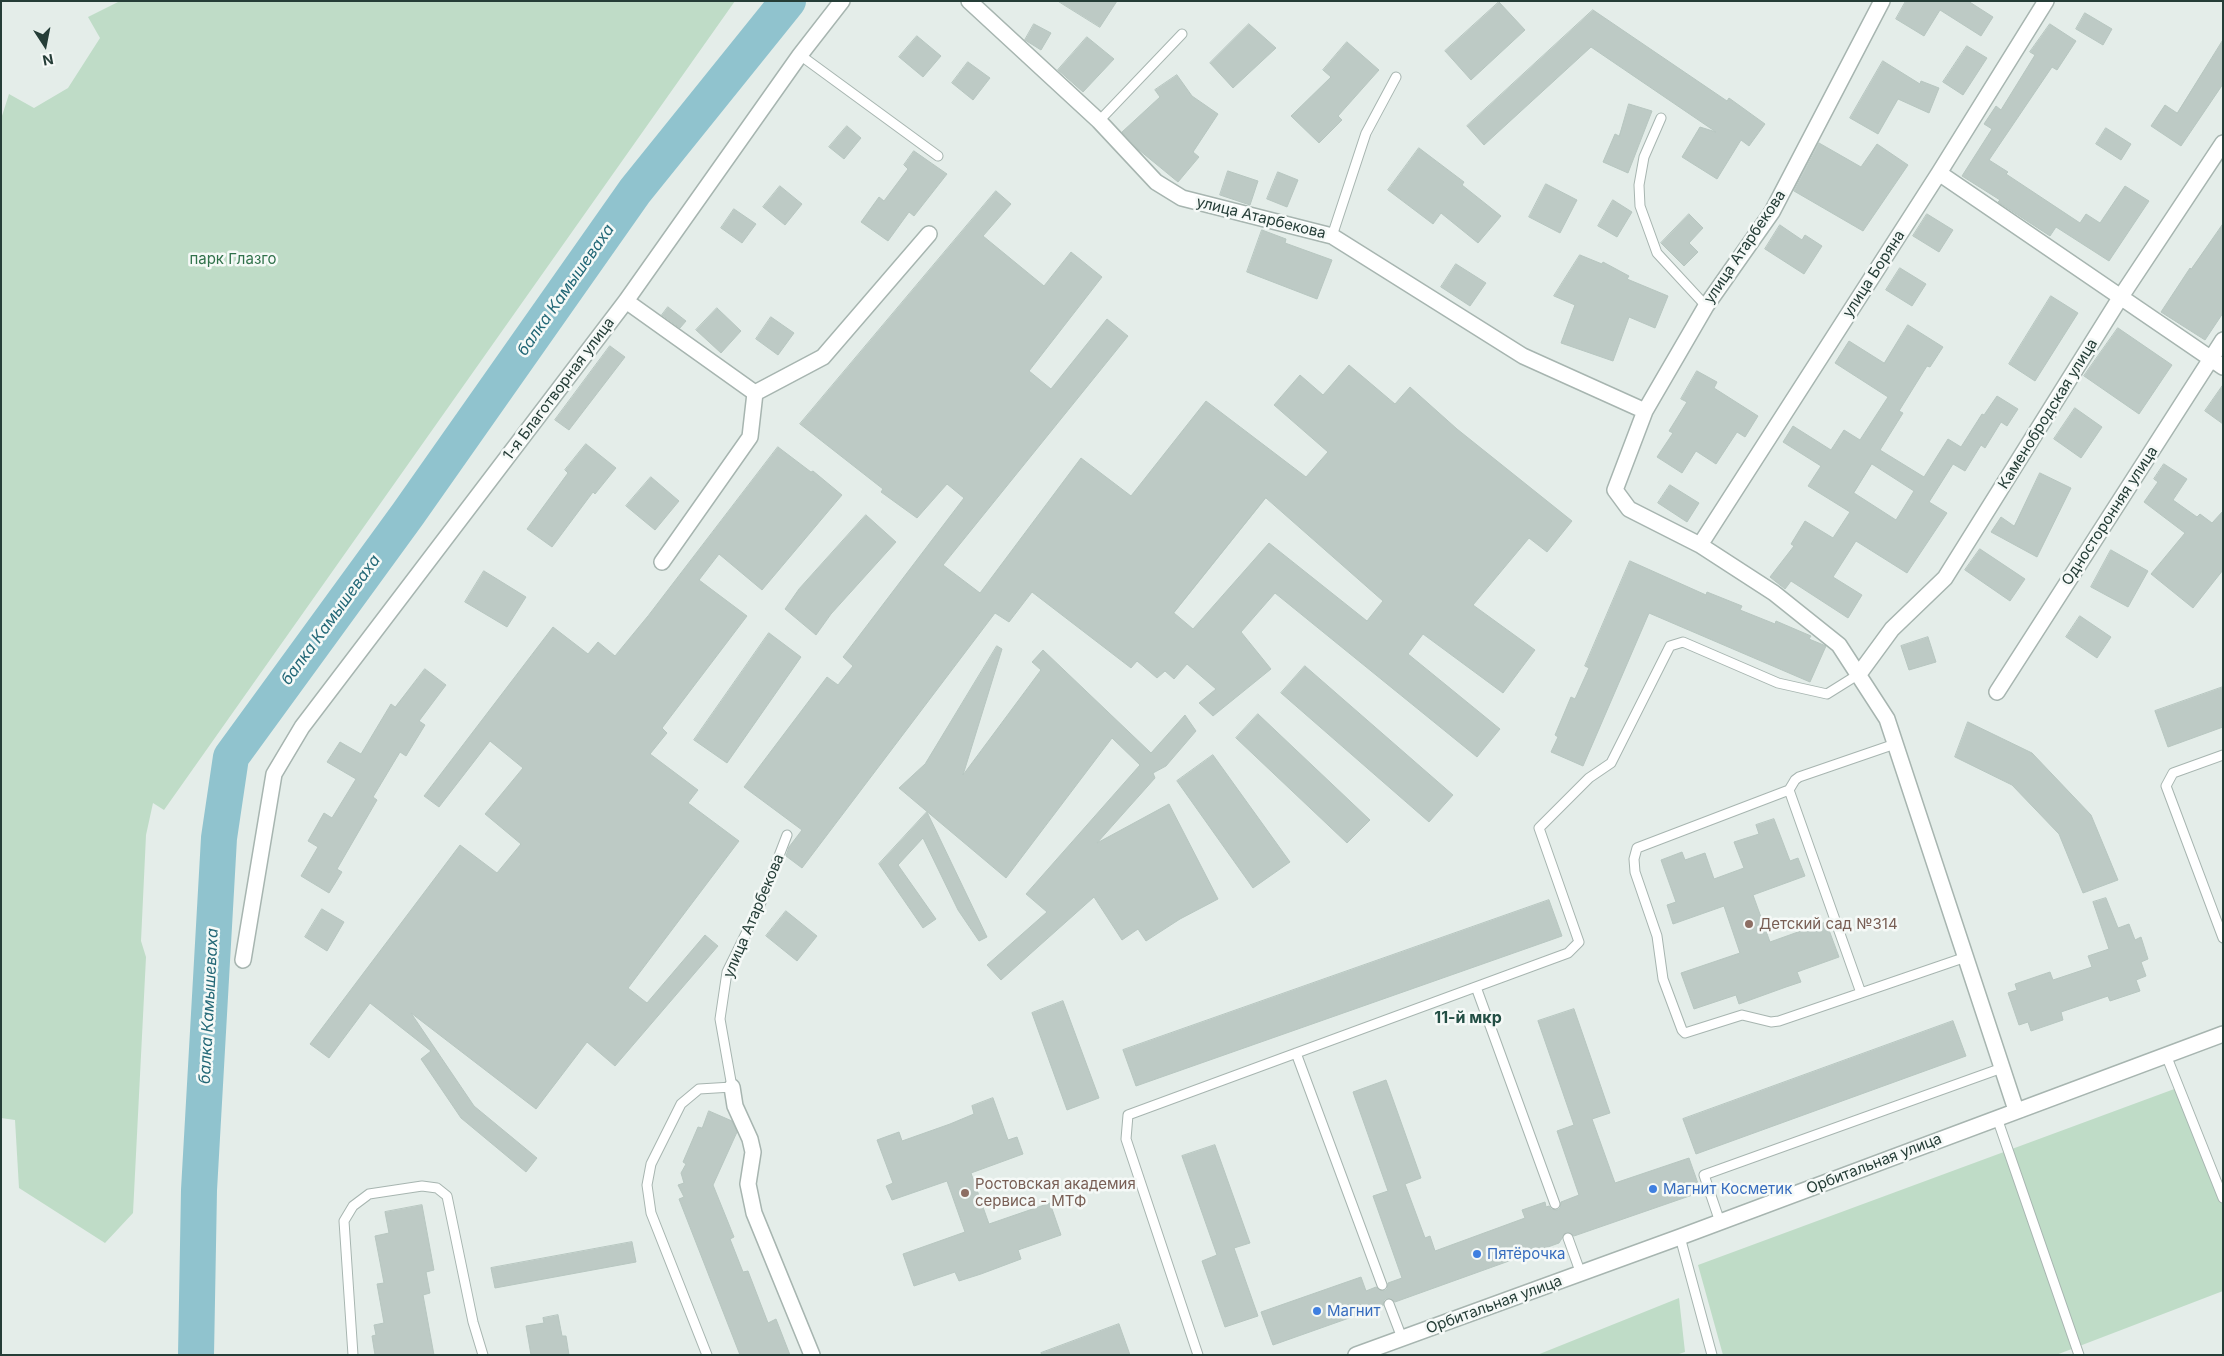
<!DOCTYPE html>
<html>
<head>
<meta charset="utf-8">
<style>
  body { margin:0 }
  #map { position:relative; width:2224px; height:1356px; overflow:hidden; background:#e4ede9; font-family:Inter,sans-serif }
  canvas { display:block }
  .frame { position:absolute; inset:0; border:2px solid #253d37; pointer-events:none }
  .north { position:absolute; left:20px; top:20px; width:50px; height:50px; -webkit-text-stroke:4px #f5f9f7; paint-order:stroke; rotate:169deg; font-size:14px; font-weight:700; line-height:20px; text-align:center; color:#253d37 }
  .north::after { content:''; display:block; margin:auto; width:18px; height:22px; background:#253d37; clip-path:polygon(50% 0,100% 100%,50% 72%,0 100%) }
</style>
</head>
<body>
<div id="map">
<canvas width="2224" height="1356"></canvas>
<div class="frame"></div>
<div class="north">N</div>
</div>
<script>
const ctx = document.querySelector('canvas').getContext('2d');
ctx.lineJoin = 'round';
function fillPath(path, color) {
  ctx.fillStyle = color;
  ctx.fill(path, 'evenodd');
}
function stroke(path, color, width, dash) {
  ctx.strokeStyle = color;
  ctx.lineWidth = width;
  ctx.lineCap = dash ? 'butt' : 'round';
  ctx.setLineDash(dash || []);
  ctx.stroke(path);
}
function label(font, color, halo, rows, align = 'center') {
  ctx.font = font + ' Inter,sans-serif';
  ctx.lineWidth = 5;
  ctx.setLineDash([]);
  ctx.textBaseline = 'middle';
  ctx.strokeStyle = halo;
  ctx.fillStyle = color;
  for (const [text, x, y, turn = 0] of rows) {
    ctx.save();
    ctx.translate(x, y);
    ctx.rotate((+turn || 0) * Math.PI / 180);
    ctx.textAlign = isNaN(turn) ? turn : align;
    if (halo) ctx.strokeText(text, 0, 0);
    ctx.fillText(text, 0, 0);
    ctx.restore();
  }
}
const green = new Path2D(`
  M120 1H735L164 810 153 803 146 835 141 941 146 957 133 1213 105 1243 19 1188 15 1120 1 1118V119L9 94 34 108 68 88 100 38 88 17Z
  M2177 1088 2223 1200V1291L2056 1355H1723L1698 1265Z
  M1679 1298 1685 1352 1676 1355H1537Z`);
const river = new Path2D(`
  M196 1355 199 1190 219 838 231 757 408 514 635 191 788 1`);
const building = new Path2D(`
  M1058 1H1117L1100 27Z
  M1906 1H1968L1993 17 1981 36 1940 10 1924 36 1896 19Z
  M1499 2 1525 30 1471 80 1445 51Z
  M1593 10 1727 101 1729 98 1765 124 1749 146 1741 140 1717 179 1682 157 1700 127 1716 132 1591 47 1484 145 1467 126Z
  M2085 13 2112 29 2103 45 2076 29Z
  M1034 24 1051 33 1041 50 1025 40Z
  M1249 24 1276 48 1233 88 1210 63Z
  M2050 24 2076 41 2057 70 2052 67 1989 160 2008 172 2006 174 2080 223 2086 214 2100 223 2125 186 2149 201 2109 261 2056 227 2050 236 1998 202 2000 200 1962 176 1992 129 1984 124 1996 106 2001 110 2035 55 2030 52Z
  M917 36 941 56 923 77 899 57Z
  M1087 37 1114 59 1083 92 1058 70Z
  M2223 40V84L2181 146 2151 126 2165 105 2177 113Z
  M1347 42 1379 70 1338 116 1342 120 1319 143 1291 116 1331 77 1323 70Z
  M1967 46 1987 58 1963 95 1943 82Z
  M1883 61 1920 84 1921 81 1939 88 1929 113 1898 99 1878 134 1850 118Z
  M968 62 990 78 973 100 952 83Z
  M1177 75 1192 96 1218 114 1193 152 1199 157 1178 182 1139 150 1122 132 1160 97 1155 90Z
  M1629 104 1652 111 1628 173 1603 162 1615 134 1619 136Z
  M847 126 861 138 844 159 829 147Z
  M2106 128 2131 144 2121 160 2096 144Z
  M1819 143 1861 167 1877 144 1908 165 1863 231 1794 191Z
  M1419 148 1464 182 1462 185 1501 216 1478 243 1441 213 1433 224 1388 190Z
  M914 151 947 174 914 216 909 212 888 241 861 222 879 197 884 201 908 169 904 165Z
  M1228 171 1258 181 1250 205 1220 195Z
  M1278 172 1298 180 1287 207 1267 199Z
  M1546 184 1577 200 1560 233 1529 217Z
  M780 186 802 204 785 225 763 207Z
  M996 191 1011 204 983 236 1044 286 1071 252 1102 277 1029 371 1051 389 1107 319 1128 336 943 565 980 593 1081 458 1131 496 1206 401 1306 477 1328 452 1274 405 1300 375 1323 395 1349 365 1395 404 1410 387 1457 429 1572 521 1547 552 1529 538 1473 605 1535 650 1503 693 1423 634 1408 654 1500 729 1477 757 1275 593 1241 632 1271 669 1213 716 1199 703 1216 689 1187 664 1174 679 1165 671 1157 678 1137 661 1131 668 1032 592 1009 622 995 613 802 868 786 856 789 847 802 830 744 787 827 677 838 685 853 666 843 657 964 498 947 484 917 518 881 492 883 489 800 424ZM1266 498 1383 601 1367 621 1269 543 1193 629 1174 613Z
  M1613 200 1632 212 1617 237 1598 226Z
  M734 209 756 224 742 243 721 228Z
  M1689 214 1703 228 1689 243 1698 252 1684 266 1661 243Z
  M1927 214 1953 230 1939 252 1913 236Z
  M2223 224V313L2205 340 2161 312 2190 268 2191 269Z
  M1780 225 1802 240 1805 235 1822 246 1804 274 1765 249Z
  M1262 230 1286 239 1285 243 1332 260 1317 299 1247 272Z
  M1580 255 1602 264 1603 262 1629 276 1627 279 1668 296 1655 328 1629 317 1613 361 1561 343 1575 305 1554 296Z
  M1456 264 1486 283 1470 306 1441 287Z
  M1900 268 1926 284 1912 306 1886 290Z
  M2051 296 2078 313 2035 381 2009 364Z
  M668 307 686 321 680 328 662 315Z
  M717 308 741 331 721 353 696 330Z
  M771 317 794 333 778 355 756 339Z
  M1908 325 1943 347 1930 367 1927 366 1899 411 1903 413 1880 450 1924 477 1948 439 1961 447 1982 414 1984 415 1997 396 2018 409 2007 426 2001 422 1985 448 1981 445 1965 471 1953 464 1929 502 1947 513 1907 573 1856 541 1833 577 1862 595 1848 618 1791 581 1785 589 1770 577 1794 546 1791 544 1805 521 1833 538 1850 512 1808 486 1821 466 1783 442 1793 426 1831 450 1844 430 1860 440 1888 397 1835 363 1849 341 1884 363ZM1872 464 1914 491 1896 520 1854 493Z
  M2118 328 2172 365 2139 414 2084 376Z
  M610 346 625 357 569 430 555 420Z
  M1697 371 1717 382 1714 388 1758 416 1745 437 1737 432 1716 464 1696 451 1682 473 1657 457 1673 433 1669 431 1687 402 1681 399Z
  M2223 385V424L2205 411Z
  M2075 408 2102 427 2081 458 2054 439Z
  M586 444 616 468 595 494 593 492 552 547 527 529 568 473 565 470Z
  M778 447 811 472 813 471 842 495 762 590 719 554 699 580 747 616 662 728 667 733 650 754 698 790 688 803 739 841 628 988 647 1003 705 935 718 946 615 1066 587 1042 536 1109 411 1013 474 1106 537 1158 526 1172 461 1118 421 1059 431 1051 370 1003 329 1058 310 1044 460 845 497 873 521 844 485 814 523 768 490 741 439 807 424 796 553 627 588 654 598 642 615 656 648 616Z
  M2164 464 2187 479 2173 500 2197 517 2200 514 2212 523 2223 511V570L2193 608 2151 574 2185 533 2144 502 2158 482 2154 479Z
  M2040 473 2071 488 2037 557 1991 532 2001 517 2014 526Z
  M651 477 679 501 655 530 626 506Z
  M1670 485 1699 503 1687 522 1658 503Z
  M866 515 896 542 831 614 816 635 785 609 799 589Z
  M1980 549 2025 579 2010 601 1965 570Z
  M2111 550 2148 571 2128 607 2091 587Z
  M1630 561 1706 595 1707 592 1742 606 1740 610 1775 624 1776 621 1811 636 1809 639 1826 646 1810 682 1649 613 1583 766 1551 752 1558 737 1555 735 1571 697 1575 699 1589 668 1585 666Z
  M484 571 526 597 507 627 465 602Z
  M2080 616 2111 637 2097 658 2066 637Z
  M769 633 801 657 727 763 694 740Z
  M1928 637 1936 662 1909 670 1901 646Z
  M997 646 1002 649 963 775 1041 670 1032 662 1043 650 1151 753 1185 715 1196 731 1166 766 1153 773 1155 778 1097 843 1169 804 1218 899 1180 919 1146 941 1138 929 1122 940 1094 897 1001 980 987 965 1047 912 1026 894 1140 765 1112 738 1006 878 899 788 925 764Z
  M1305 666 1453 795 1429 822 1281 693Z
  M425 669 446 685 419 721 425 725 406 756 400 752 373 797 377 800 337 869 342 872 329 893 301 876 318 847 308 841 324 813 332 818 356 779 327 762 340 742 361 754 391 704 395 707Z
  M2223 687V727L2168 747 2155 711Z
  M1258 714 1370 820 1347 843 1236 738Z
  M1968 722 2032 753 2091 815 2118 880 2083 893 2059 834 2012 785 1955 757Z
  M1213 755 1290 862 1253 888 1177 781Z
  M927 812 987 937 979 941 958 910 923 838 898 865 936 919 923 928 879 864Z
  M1774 819 1790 861 1798 858 1805 876 1753 895 1770 942 1826 922 1839 957 1797 972 1801 982 1786 987 1739 1004 1736 995 1694 1009 1681 973 1740 953 1724 906 1673 924 1667 905 1676 902 1661 860 1682 852 1685 860 1705 853 1714 879 1744 868 1734 842 1759 834 1756 825Z
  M2106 898 2118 928 2129 924 2135 940 2141 937 2148 959 2141 962 2146 976 2136 980 2140 991 2110 1001 2108 996 2061 1012 2063 1020 2031 1031 2028 1022 2019 1025 2008 993 2017 990 2015 984 2050 972 2053 980 2092 967 2088 956 2109 949 2093 902Z
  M1549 900 1562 936 1136 1086 1123 1050Z
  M322 909 344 922 327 951 305 937Z
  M786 911 817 936 797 961 766 936Z
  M1063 1001 1099 1098 1067 1110 1032 1013Z
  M1574 1009 1610 1113 1592 1119 1615 1183 1689 1158 1701 1192 1574 1236 1566 1232 1559 1243 1395 1302 1387 1298 1384 1300 1383 1306 1273 1345 1261 1312 1361 1277 1366 1291 1376 1287 1384 1291 1387 1289 1388 1283 1402 1278 1373 1196 1388 1191 1353 1092 1386 1080 1421 1178 1405 1184 1425 1238 1430 1236 1435 1251 1525 1218 1522 1210 1545 1202 1546 1207 1549 1206 1551 1209 1557 1210 1560 1208 1561 1202 1579 1195 1557 1131 1574 1125 1538 1021Z
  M1953 1021 1966 1056 1696 1154 1683 1119Z
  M993 1098 1008 1140 1017 1137 1023 1154 971 1173 989 1224 1050 1203 1061 1235 1018 1250 1021 1259 981 1274 959 1281 955 1272 914 1286 903 1254 965 1232 947 1181 892 1200 886 1186 893 1183 877 1140 899 1132 902 1141 950 1124 974 1114 972 1106Z
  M709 1111 732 1121 737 1132 713 1185 734 1237 730 1239 743 1272 748 1271 768 1323 776 1319 790 1355H740L679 1199 684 1197 678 1185 684 1183 681 1173 686 1164 683 1162 698 1127 702 1128Z
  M1215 1145 1250 1243 1234 1248 1258 1316 1225 1327 1202 1261 1217 1255 1182 1156Z
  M422 1205 434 1270 426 1272 430 1293 423 1295 434 1355H375L372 1336 376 1335 374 1325 384 1323 377 1284 384 1283 375 1236 389 1233 385 1212Z
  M632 1242 636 1262 495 1288 491 1268Z
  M558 1315 562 1336H566L569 1355H531L526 1326 544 1323 543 1318Z
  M1119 1324 1130 1355H1042L1041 1353Z`);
const lane = new Path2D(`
  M800 55 938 156
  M1661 118 1644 157 1639 185 1640 206 1657 253 1706 306
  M1099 121 1182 34
  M1332 236 1366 133 1396 77
  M2223 755 2173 773 2166 786 2223 938
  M1789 790 1795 780 1799 777 1895 744
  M1476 987 1555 1204
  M1861 993 1779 1021 1771 1022 1742 1015 1685 1033 1682 1030 1663 979 1657 936 1635 872 1634 859 1637 848 1789 790 1861 993 1966 957
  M1296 1053 1382 1285
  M2166 1055 2223 1198
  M1997 1118 2079 1355
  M1720 1222 1704 1175 2002 1068
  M1680 1237 1712 1355
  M1568 1238 1581 1274
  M1389 1304 1402 1338
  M353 1355 344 1221 353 1206 369 1194 422 1186 437 1188 447 1196 473 1322 483 1355
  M707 1355 651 1213 647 1185 651 1164 681 1104 699 1089 732 1087 720 1019 727 972 760 905 787 835
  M1198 1355 1126 1139 1128 1115 1568 953 1579 942 1539 828 1589 778 1611 763 1670 646 1683 642 1778 683 1827 694 1859 674`);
const street = new Path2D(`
  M969 1 1099 121 1156 182 1182 198 1332 236 1523 356 1645 411
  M1882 1 1772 212 1706 306 1645 411 1615 490 1629 509 1700 545 1774 593 1839 645 1887 719 2016 1110
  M1939 173 2223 367
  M626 301 755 393
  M1700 545 1939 173 2046 1
  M662 562 750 437 755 393 823 357 929 234
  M1859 674 1892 629 1945 578 2120 298 2223 143
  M1997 692 2223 340
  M243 960 274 774 302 727 626 301 800 55 842 1
  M732 1087 735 1106 750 1139 753 1152 748 1184 754 1213 812 1355
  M1356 1355 1680 1237 2223 1034`);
const markers = [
  [1749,924,5,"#8d6e63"],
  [1653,1189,5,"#3f7fe0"],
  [965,1193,5,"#8d6e63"],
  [1477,1254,5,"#3f7fe0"],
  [1317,1311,5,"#3f7fe0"]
];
const streetNames = [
  ["улица Атарбекова",1261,218,14],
  ["улица Атарбекова",1745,247,-56],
  ["улица Боряна",1874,274,-57],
  ["1-я Благотворная улица",559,389,-53],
  ["Каменобродская улица",2048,414,-58],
  ["Односторонняя улица",2110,516,-57],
  ["улица Атарбекова",754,916,-67],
  ["Орбитальная улица",1874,1164,-21],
  ["Орбитальная улица",1494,1305,-20]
];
const parkNames = [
  ["парк Глазго",233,259]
];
const educationNames = [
  ["Детский сад №314",1759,924],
  ["Ростовская академия",975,1184],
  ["сервиса - МТФ",975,1201]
];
const shopNames = [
  ["Магнит Косметик",1663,1189],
  ["Пятёрочка",1487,1254],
  ["Магнит",1327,1311]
];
const waterNames = [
  ["балка Камышеваха",566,290,-55],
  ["балка Камышеваха",331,620,-54],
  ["балка Камышеваха",209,1006,-87]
];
const neighbourhoodNames = [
  ["11-й мкр",1468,1018]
];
fillPath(green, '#bfdcc7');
stroke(river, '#90c3ce', 36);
fillPath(building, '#bdcac5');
stroke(building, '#b7c6c0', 1);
stroke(lane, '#a7b5b0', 11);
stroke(street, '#a7b5b0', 18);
stroke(lane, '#fff', 9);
stroke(street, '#fff', 15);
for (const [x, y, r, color] of markers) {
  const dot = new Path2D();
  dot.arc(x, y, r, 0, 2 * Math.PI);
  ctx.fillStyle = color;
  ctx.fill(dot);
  stroke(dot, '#f5f9f7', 2);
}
label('15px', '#253d37', '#f5f9f7', streetNames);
label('15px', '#31724b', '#f5f9f7', parkNames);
label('15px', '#785e54', '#f5f9f7', educationNames, 'left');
label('15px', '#366cbe', '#f5f9f7', shopNames, 'left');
label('italic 16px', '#226776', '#f5f9f7', waterNames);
label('bold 16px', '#224e44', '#f5f9f7', neighbourhoodNames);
</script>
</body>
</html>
